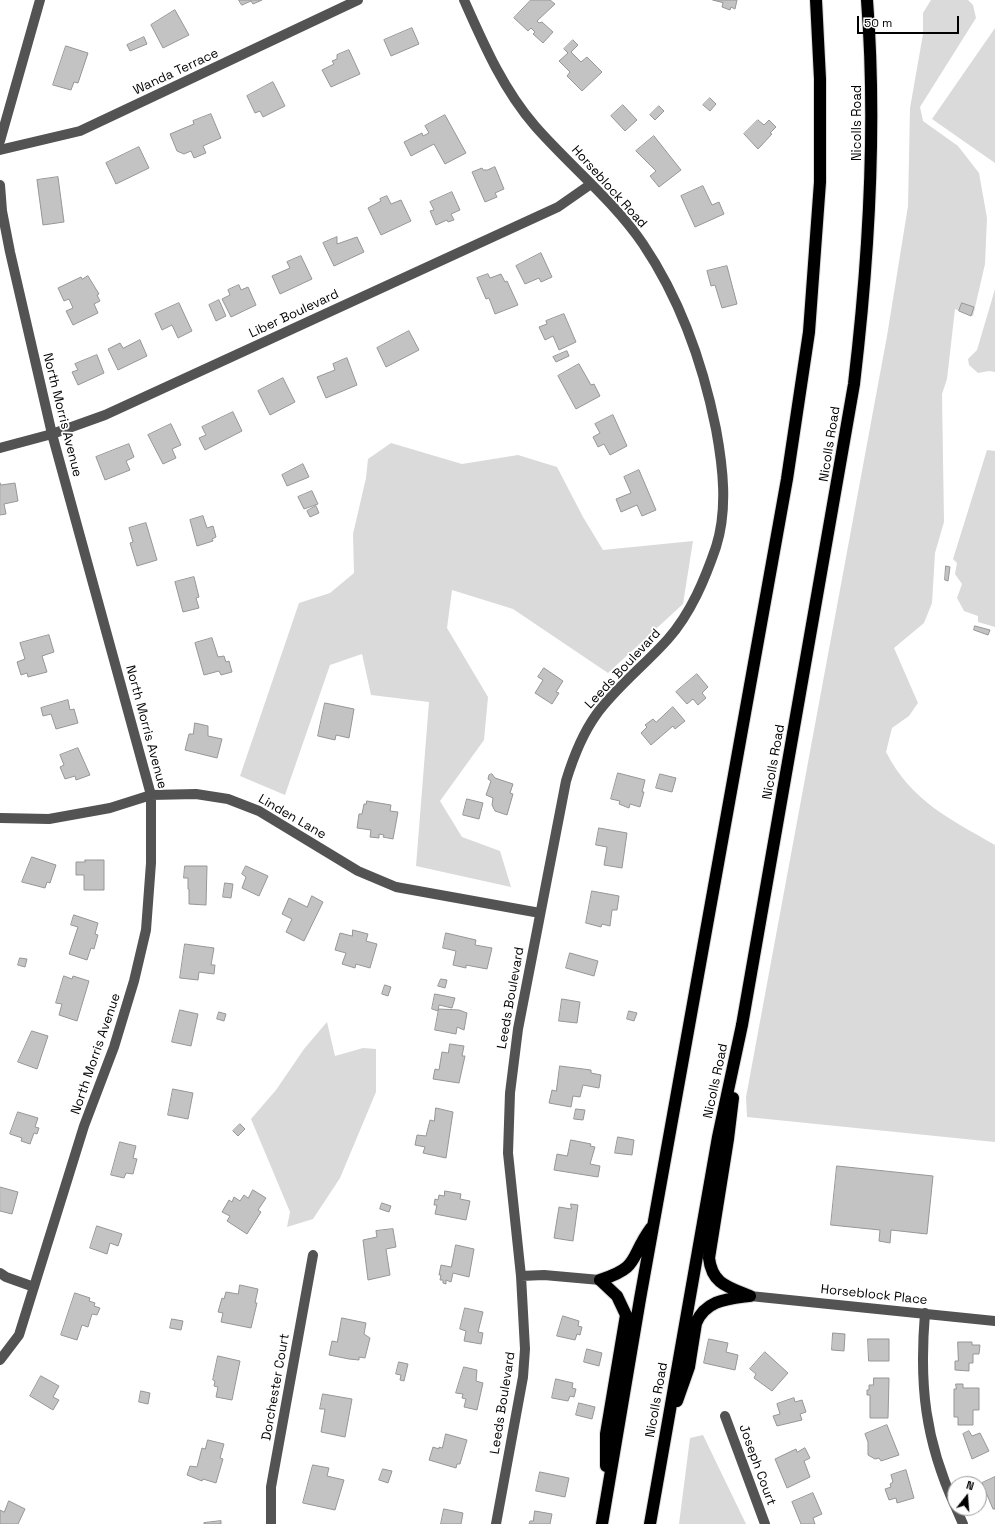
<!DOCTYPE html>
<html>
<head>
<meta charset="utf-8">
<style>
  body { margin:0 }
  #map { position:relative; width:995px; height:1524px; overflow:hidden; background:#fff; font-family:"Space Grotesk",sans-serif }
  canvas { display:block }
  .north { position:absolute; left:947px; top:1476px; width:40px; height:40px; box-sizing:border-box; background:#fff; border:1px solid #999; border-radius:50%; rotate:17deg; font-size:11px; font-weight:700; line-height:16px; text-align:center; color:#000 }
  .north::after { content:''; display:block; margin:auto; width:14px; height:18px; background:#000; clip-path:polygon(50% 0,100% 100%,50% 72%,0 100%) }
  .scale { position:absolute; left:857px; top:16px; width:102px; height:18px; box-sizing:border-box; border:2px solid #000; border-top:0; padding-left:5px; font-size:12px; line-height:14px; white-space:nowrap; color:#000; -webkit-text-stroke:3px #fff; paint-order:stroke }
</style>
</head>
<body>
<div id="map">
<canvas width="995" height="1524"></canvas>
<div class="north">N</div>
<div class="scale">50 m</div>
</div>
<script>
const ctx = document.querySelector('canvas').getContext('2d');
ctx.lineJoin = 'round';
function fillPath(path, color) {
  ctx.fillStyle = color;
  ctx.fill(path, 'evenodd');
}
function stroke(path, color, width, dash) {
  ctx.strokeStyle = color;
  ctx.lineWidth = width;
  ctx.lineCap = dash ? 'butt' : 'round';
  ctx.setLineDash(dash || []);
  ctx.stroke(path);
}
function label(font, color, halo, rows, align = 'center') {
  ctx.font = font + ' "Space Grotesk",sans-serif';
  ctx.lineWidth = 3.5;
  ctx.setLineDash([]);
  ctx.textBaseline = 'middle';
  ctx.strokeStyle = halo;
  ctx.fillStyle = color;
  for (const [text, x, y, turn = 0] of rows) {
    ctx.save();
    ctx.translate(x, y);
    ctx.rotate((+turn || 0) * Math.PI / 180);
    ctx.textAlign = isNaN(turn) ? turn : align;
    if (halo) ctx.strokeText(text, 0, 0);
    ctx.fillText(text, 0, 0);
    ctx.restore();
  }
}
const green = new Path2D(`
  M931 0H968L973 5 976 18 920 107 923 121 958 146 979 173 987 218 985 264 973 316 955 309 947 379 942 394 944 522 935 553 932 603 924 623 894 648 918 703 909 716 892 728 886 752C911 801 950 819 995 845V1142L747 1117 746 1097 887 336 908 206 910 108 923 34V13Z
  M995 28V163L932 119Z
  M995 289V372L989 371 978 373 969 365 968 359 977 350Z
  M391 443 462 464 518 455 557 467 583 517 603 550 693 541 683 604 608 673 513 609 452 590 447 628 488 697 484 740 440 801 462 837 500 851 511 887 416 866 429 702 371 695 362 654 330 665 285 795 240 776 299 603 330 593 354 573 353 534 366 478 368 459Z
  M987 450 995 451V627L978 622V616L964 611 957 598 962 584 955 574 957 563 953 559Z
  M327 1022 335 1056 363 1048 376 1049V1092L340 1178 313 1219 287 1227 290 1212 251 1119 276 1090 304 1049Z
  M703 1435 746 1524H679L690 1438Z`);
const building = new Path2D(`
  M239 0H262L253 4 251 1 242 5Z
  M531 0H550L555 4 537 21 539 23 542 22 553 32 543 43 533 34 535 32 531 28 528 31 514 18Z
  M713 0H737L735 9 731 7 730 10 722 7 723 3Z
  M175 10 189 35 163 48 151 25Z
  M412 28 419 44 391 56 384 40Z
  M144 37 147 44 130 51 127 45Z
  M573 40 578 45 571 52 581 62 587 57 602 72 582 91 567 76 570 72 559 61 568 53 564 49Z
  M66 46 88 53 78 83 74 82 71 90 53 85Z
  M349 50 360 74 331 87 322 70 334 64 332 61 337 59V55Z
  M273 82 285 106 263 117 260 111 255 113 247 96Z
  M710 98 716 104 710 111 703 105Z
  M623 105 637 120 625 131 611 116Z
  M659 106 664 111 655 120 650 115Z
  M211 114 221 138 203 146 206 153 194 158 191 151 184 154 177 151 170 134 194 124 193 121Z
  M445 115 466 153 445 164 434 144 411 156 404 142 422 133 423 136 429 133 425 126Z
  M758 120 764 125 769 120 776 127 770 133 772 134 758 149 744 134Z
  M654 136 681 170 659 187 650 176 656 171 636 151Z
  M139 147 149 168 116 184 106 163Z
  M495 167 504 189 495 193 497 197 485 202 472 172 482 168 483 170H487Z
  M58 177 64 222 43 225 37 180Z
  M703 186 712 205 719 202 724 214 695 227 681 196Z
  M452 192 460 210 451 214 454 220 448 222 447 220 436 225 430 211 434 210 430 202Z
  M387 196 391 204 401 200 411 221 381 235 368 208 381 201 380 199Z
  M337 237V244L357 237 364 252 334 266 323 243Z
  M541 253 552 277 541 282 539 278 525 284 516 266Z
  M301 256 312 279 280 294 272 276 290 268 287 262Z
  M727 266 737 304 722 308 715 285 711 286 707 271Z
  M488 274 490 278 501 274 505 282 507 281 518 305 495 314 489 298 486 299 477 278Z
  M88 276 99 294 97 295 100 301 94 304 98 313 73 325 66 311 73 308 69 299 64 301 58 288 81 277 82 279Z
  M239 285 241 290 248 287 256 305 231 317 222 299 230 295 228 290Z
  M219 300 226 316 216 321 209 305Z
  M179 303 192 331 178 338 172 325 162 330 155 314Z
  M962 303 974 307 971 316 959 311Z
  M564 314 576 342 559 350 553 336 545 340 539 327 547 324 546 321Z
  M409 331 419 350 386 367 377 348Z
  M140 340 147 356 118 370 108 349 120 343 123 348Z
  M567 351 569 356 556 362 553 357Z
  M97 355 104 373 78 385 72 372 78 370 75 364Z
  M347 358 357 385 326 398 317 377 335 370 333 364Z
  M579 364 591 385 594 384 600 396 576 409 558 376Z
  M283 378 295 402 270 415 258 391Z
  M233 412 242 431 205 450 199 438 206 435 202 427Z
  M613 415 627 446 610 455 604 444 598 447 593 437 600 433 595 424Z
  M171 424 181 445 172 449 176 458 163 464 148 435Z
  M129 444 134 457 126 461 130 470 105 480 96 457Z
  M303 464 309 477 287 486 282 475Z
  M639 470 656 510 642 516 637 505 621 512 616 499 631 493 624 477Z
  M0 483 1 485 15 483 18 501 4 504 6 514 0 515Z
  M312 491 318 504 304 509 298 497Z
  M316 506 319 513 310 517 307 511Z
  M203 516 207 528 213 526 216 537 212 539 213 541 197 546 190 520Z
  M146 523 157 560 137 566 130 543 133 542 129 528Z
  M946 566 950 567 948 581 945 580Z
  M194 577 199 597 196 598 199 608 183 612 175 582Z
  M975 626 990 630 988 635 974 630Z
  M49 635 54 652 42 656 47 672 28 677 27 673 21 675 17 662 25 659 20 643Z
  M212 638 218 657 224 656 226 662 229 661 232 672 221 675 219 671 204 675 195 643Z
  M544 668 563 681 556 692 559 693 552 704 535 693 543 680 538 677Z
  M697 674 708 687 702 693 706 698 698 705 693 699 687 704 676 692Z
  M68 700 70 710 74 709 78 723 56 729 51 714 43 716 41 708Z
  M325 703 354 709 349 738 336 735 335 740 318 736Z
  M673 707 685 721 675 729 673 726 651 745 641 733 647 727 645 725 653 719 656 722Z
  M195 723 208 726V736L222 739 217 758 185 750 189 734H193Z
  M78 748 90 775 76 780 75 776 65 779 60 767 64 765 60 755Z
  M618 773 645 780 642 792H644L640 807 630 804 629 808 619 804 620 801 611 799Z
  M492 774 495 778 513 784 510 793 513 794 507 815 495 811 492 805 493 798 486 795 491 781 488 779 489 775Z
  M660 774 676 778 672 792 656 788Z
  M467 799 483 803 479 819 463 815Z
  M367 801 391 805 390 811 398 812 393 839 383 837 384 835 379 834V838L370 837 371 830 357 828 359 814H362L364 804H366Z
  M599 828 627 833 622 868 604 865 607 847 596 845Z
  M32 857 56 865 50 883 47 882 45 888 22 882Z
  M85 860H104V890H84V875H76V862H85Z
  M185 866H207L206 905 189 904V889H188V878H184Z
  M246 866 268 876 259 896 242 888 246 877 242 874Z
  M225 883 233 884 231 898 223 897Z
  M592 891 619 896 617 910H612L610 926 602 924 601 927 586 923Z
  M312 896 323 902 304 941 286 932 292 919 282 914 289 898 307 907Z
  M74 915 98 923 95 934 98 935 94 949 91 948 87 960 69 954 78 927 71 925Z
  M353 930 368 934 366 941 377 944 370 968 356 964 355 968 342 964 346 953 335 950 340 933 352 936Z
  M446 933 476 940 475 945 492 948 487 969 466 965V968L453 965 456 951 443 948Z
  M185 944 214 948 211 965H215L214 974 199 972 198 980 180 978Z
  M570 953 598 961 594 976 566 968Z
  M20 958 27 959 25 967 18 965Z
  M64 976 72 979 73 976 89 981 77 1021 59 1015 62 1004 56 1003Z
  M441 979 447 980 445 988 438 986Z
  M385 985 391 987 388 996 382 994Z
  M435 994 455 998 452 1008 439 1005 438 1011 432 1009Z
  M562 999 580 1002 577 1023 559 1021Z
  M439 1009 459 1010 467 1013 464 1030 457 1027 456 1034 435 1030Z
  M180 1010 198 1014 191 1046 172 1042Z
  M629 1011 637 1013 634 1021 627 1019Z
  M219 1012 226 1014 224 1021 217 1019Z
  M32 1031 48 1036 37 1069 18 1062Z
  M450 1044 464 1046 462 1056H465L459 1083 433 1079 435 1069 439 1070 442 1052 448 1053Z
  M560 1066 591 1070V1073L601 1075 599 1088 583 1085 580 1097 573 1096 571 1107 549 1103 552 1090 556 1091Z
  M173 1089 193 1093 188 1119 168 1115Z
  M436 1108 453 1112 446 1158 423 1153 425 1147 415 1145 417 1135 426 1136 430 1120 434 1121Z
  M576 1109 585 1110 583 1120 574 1119Z
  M18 1112 38 1118 35 1127 39 1128 37 1134 34 1133 30 1144 21 1141 22 1138 10 1134Z
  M240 1124 245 1129 238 1136 233 1131Z
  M618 1137 634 1140 632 1155 615 1153Z
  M571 1140 591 1144 590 1146 595 1147 590 1164 600 1166 598 1177 554 1170 557 1154 567 1156Z
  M120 1142 136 1146 133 1158 137 1159 133 1174 126 1173 124 1178 111 1175Z
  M837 1166 933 1176 927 1234 891 1230 890 1243 879 1241 880 1230 831 1225Z
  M0 1187 18 1192 12 1214 0 1211Z
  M253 1190 266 1198 258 1210 261 1212 247 1234 227 1221 230 1216 222 1212 229 1200 232 1202 234 1197 240 1201 244 1195 248 1198Z
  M445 1191 461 1194 460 1199 470 1201 466 1220 435 1214 437 1205H434L435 1199 438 1200 439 1195 444 1196Z
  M382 1203 391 1206 389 1212 380 1209Z
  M571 1204 578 1205 573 1241 554 1238 559 1207 571 1209Z
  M97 1226 122 1234 118 1246 110 1243 107 1254 90 1248Z
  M393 1229 396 1247 386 1249 390 1275 368 1280 363 1240 377 1237 376 1231Z
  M456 1245 474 1249 469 1277 453 1273 451 1282 446 1280V1284L443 1283V1280H440L441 1275H439L441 1265 451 1267Z
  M240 1285 258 1289 255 1303H257L251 1328 221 1322 223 1313 218 1312 222 1298 224 1299 226 1292 238 1294Z
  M75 1293 90 1298 89 1301 95 1303 94 1306 100 1308 97 1315 92 1314 88 1327 82 1325 77 1340 61 1335Z
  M465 1308 483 1312 478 1332 483 1333 481 1344 464 1341 466 1331 460 1329Z
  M563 1316 579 1321 578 1326 582 1327 580 1335 577 1334 575 1340 557 1336Z
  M342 1318 366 1323 364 1334 370 1338 365 1358 359 1357V1360L349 1359 329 1355 332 1341 337 1342Z
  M172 1319 183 1321 181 1330 170 1328Z
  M833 1333 845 1334 844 1351 832 1350Z
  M709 1339 728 1343 726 1352 738 1355 735 1370 704 1363Z
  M868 1339H889V1361H869Z
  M958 1342H972V1345H980L979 1354H973V1363H969V1371L955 1370V1361H958Z
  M587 1349 602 1353 599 1366 584 1362Z
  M765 1352 788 1373 772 1391 754 1378 756 1374 750 1369Z
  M218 1356 240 1361 232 1400 216 1397 218 1387 214 1386 215 1381 213 1380Z
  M399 1362 408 1364 404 1381 400 1380 401 1375 396 1374Z
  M464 1367 477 1370 476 1381 483 1383 477 1410 464 1407 466 1399 462 1398 463 1394 456 1393Z
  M41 1376 59 1386 53 1397 59 1400 53 1410 30 1396Z
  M874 1378H889L888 1418H870V1395H867V1390H869V1385H873Z
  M556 1379 573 1383 572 1388 576 1389 574 1397 570 1396 568 1401 552 1398Z
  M956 1384H963V1388H979V1410H973V1425H958V1417H954V1389H956Z
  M141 1391 150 1393 148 1404 139 1402Z
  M323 1394 352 1399 345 1437 321 1432 325 1409H320Z
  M794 1398 795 1402 802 1400 806 1412 800 1414 802 1420 777 1426 773 1416 780 1414 777 1404Z
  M579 1403 595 1407 592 1419 576 1415Z
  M887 1425 899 1455 881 1461 879 1458 875 1459 868 1455V1442L865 1434Z
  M969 1431 972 1436 980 1433 989 1451 972 1459 963 1434Z
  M446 1434 467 1440 460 1464H457L456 1468 429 1460 433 1447 439 1449V1447L442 1448Z
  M208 1440 224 1444 220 1458 223 1459 216 1483 203 1479 202 1481 187 1475 190 1466 197 1467 202 1448 205 1449Z
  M805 1448 810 1458 804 1461 810 1477 787 1488 775 1459 796 1449 797 1452Z
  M313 1465 329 1468 327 1476 344 1480 335 1510 303 1503Z
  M383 1469 392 1471 388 1483 379 1480Z
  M906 1470 914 1498 897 1503 896 1498 889 1500 885 1489 891 1487 890 1484 893 1482 891 1475Z
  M540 1472 569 1478 565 1497 536 1491Z
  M995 1477V1509H993L982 1483Z
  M813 1493 822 1514 813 1518 815 1524H801L792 1502Z
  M9 1501 25 1509 18 1524H0V1510L4 1512Z
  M444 1509 463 1513 461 1524H441Z
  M535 1511 552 1514 550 1524H529L530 1521H533Z
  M221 1521V1524H204V1523Z`);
const minor = new Path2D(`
  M464 0C484 45 503 89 535 126 570 166 613 200 643 244 680 299 703 364 716 429 723 467 728 509 716 547 705 579 691 613 668 639 645 665 616 687 596 715 581 736 573 758 566 781L518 1029 510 1093 508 1153 521 1276 525 1349 523 1377 496 1524
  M0 141 40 0
  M0 150 80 131 358 0
  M0 185 2 211 10 252 52 434 151 795V863L146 930 134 981 114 1047 84 1126 19 1335 0 1360
  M0 448 52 434 105 415 558 207 591 184
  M0 818 49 819 110 808 151 795 196 794 228 799 259 811 358 871 396 887 540 913
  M0 1273 6 1277 34 1287
  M521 1276 544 1275 600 1280
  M750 1296 995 1321
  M925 1313C919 1385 925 1440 955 1506
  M725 1416 765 1524
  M956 1508 963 1524
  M271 1524V1487L313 1255`);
const highway = new Path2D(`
  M733 1098 728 1139 709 1258C712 1284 728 1287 750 1296
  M600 1280 617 1296 626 1315 606 1434V1466
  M600 1280C641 1267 629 1258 651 1228
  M677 1401 689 1367 696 1323C706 1300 727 1299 749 1296
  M602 1524 640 1299 787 479 809 332 820 182V79L816 0
  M650 1524 718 1137 742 1025 854 384C869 257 877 128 867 0`);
const streetNames = [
  ["Wanda Terrace",176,72,-25],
  ["Nicolls Road",857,123,-90],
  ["Horseblock Road",609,187,48],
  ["Liber Boulevard",294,314,-25],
  ["North Morris Avenue",62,415,76],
  ["Nicolls Road",830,444,-81],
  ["Leeds Boulevard",623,669,-47],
  ["North Morris Avenue",146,727,75],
  ["Nicolls Road",774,762,-80],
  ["Linden Lane",292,817,30],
  ["Leeds Boulevard",511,998,-80],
  ["North Morris Avenue",96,1054,-71],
  ["Nicolls Road",716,1081,-78],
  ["Horseblock Place",874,1295,6],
  ["Dorchester Court",276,1387,-80],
  ["Nicolls Road",657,1400,-80],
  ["Leeds Boulevard",503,1403,-81],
  ["Joseph Court",757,1465,70]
];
fillPath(green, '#dadada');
fillPath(building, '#c3c3c3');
stroke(building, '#979797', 1);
stroke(highway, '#dbdbdb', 14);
stroke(minor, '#535353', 10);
stroke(highway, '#000', 12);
label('13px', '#000', '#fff', streetNames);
</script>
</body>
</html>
